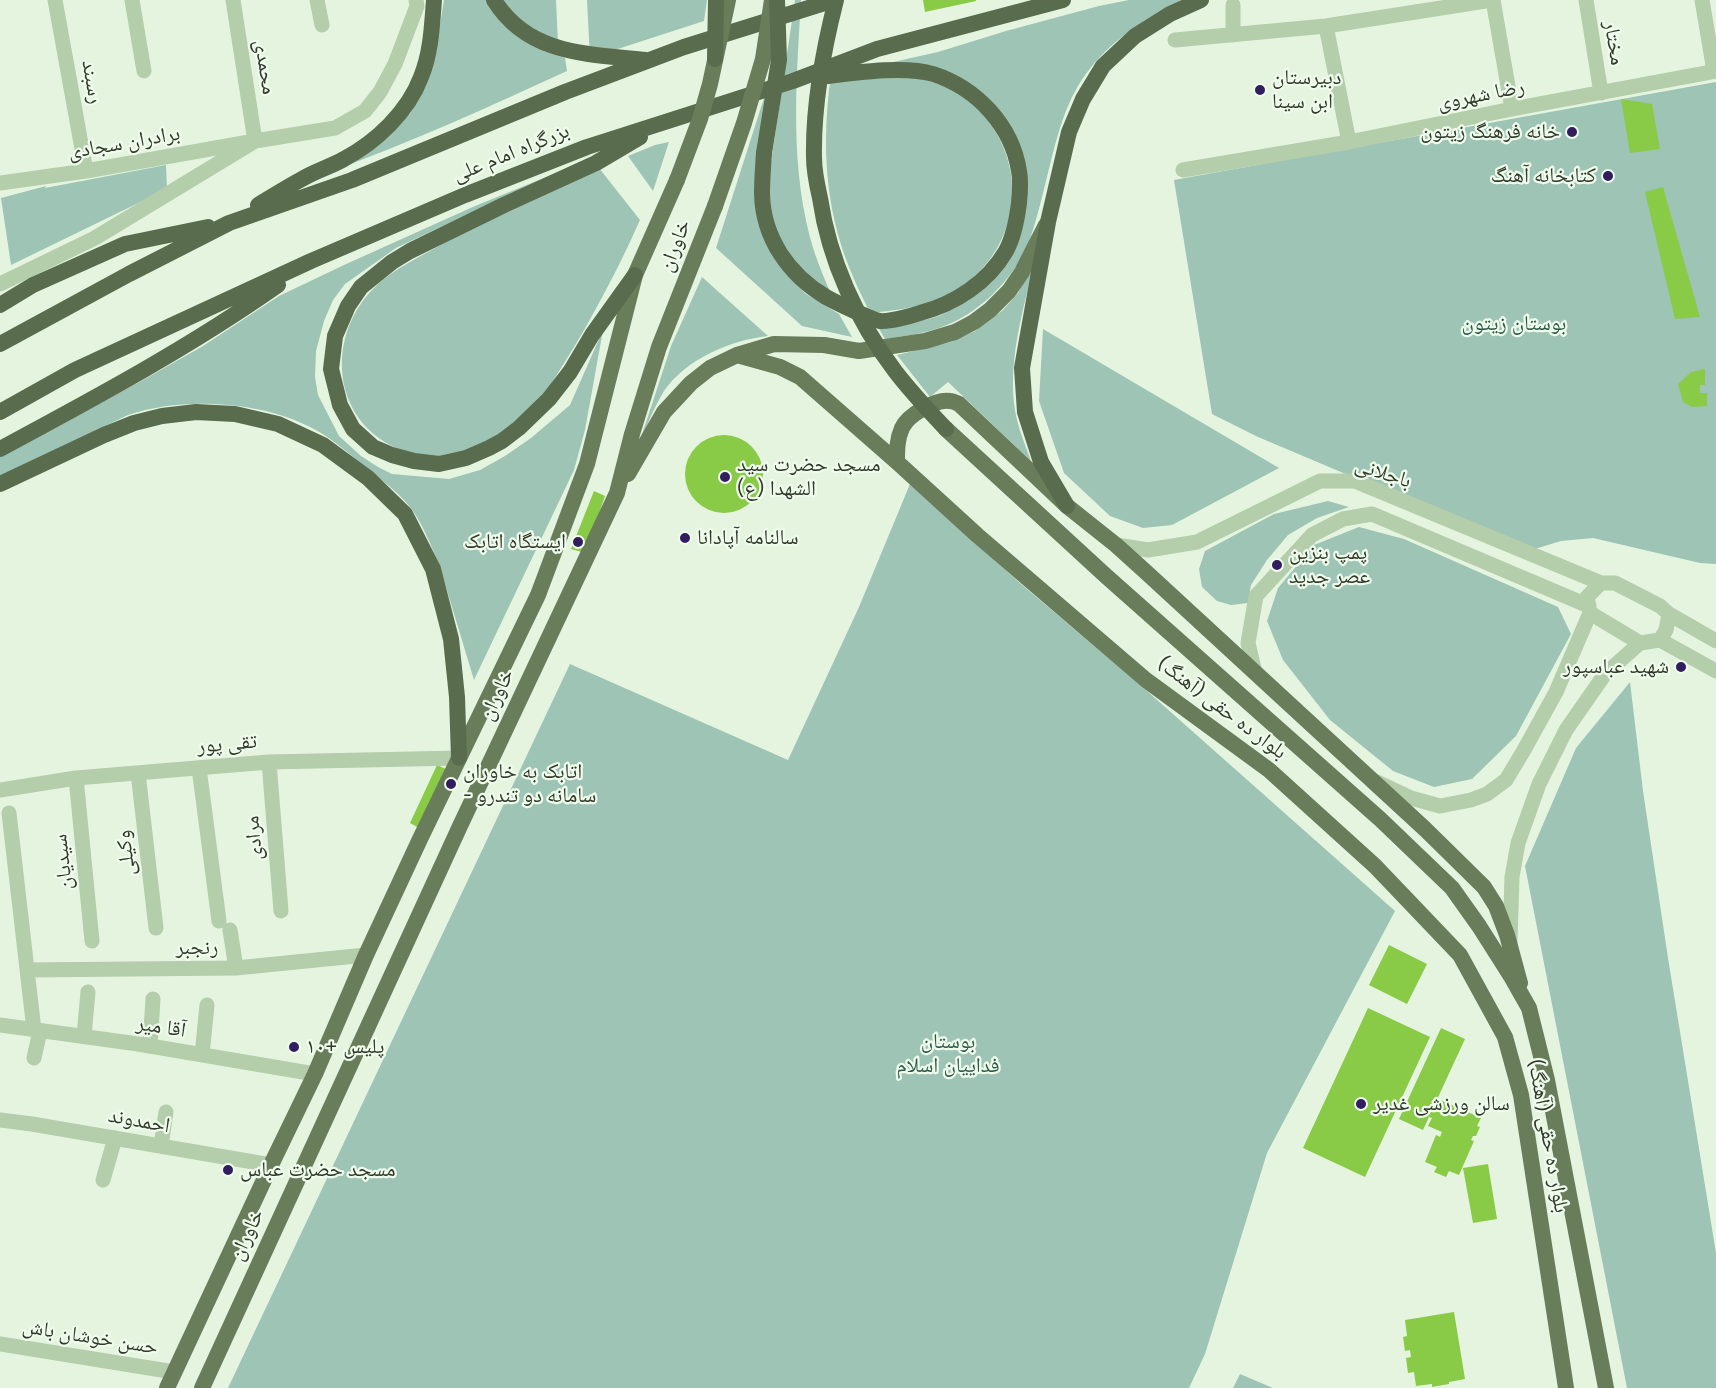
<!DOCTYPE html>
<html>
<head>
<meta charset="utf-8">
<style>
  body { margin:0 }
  canvas { display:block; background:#e4f4df }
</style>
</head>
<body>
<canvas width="1716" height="1388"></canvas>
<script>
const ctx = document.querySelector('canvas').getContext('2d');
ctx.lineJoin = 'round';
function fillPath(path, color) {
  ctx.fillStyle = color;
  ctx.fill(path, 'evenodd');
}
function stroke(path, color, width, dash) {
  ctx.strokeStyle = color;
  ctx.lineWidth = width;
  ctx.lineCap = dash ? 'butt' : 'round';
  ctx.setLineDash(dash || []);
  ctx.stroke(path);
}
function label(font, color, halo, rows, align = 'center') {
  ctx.font = font + ' Figtree,"Noto Naskh Arabic",sans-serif';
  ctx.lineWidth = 4.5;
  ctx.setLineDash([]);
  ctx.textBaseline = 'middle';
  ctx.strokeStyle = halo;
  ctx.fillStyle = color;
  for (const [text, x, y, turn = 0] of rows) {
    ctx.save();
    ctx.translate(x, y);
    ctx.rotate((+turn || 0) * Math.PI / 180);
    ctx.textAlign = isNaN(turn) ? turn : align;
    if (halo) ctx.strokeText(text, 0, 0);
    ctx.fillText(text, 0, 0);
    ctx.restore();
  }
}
const green = new Path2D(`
  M444 0H486L543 51 565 58 567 71C488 107 410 143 329 172L396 129 411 112 426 83 436 49Z
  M503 0H556L558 43 516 18Z
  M587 0H707L704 21 590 58Z
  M795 0H801C796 84 789 170 814 251 819 266 825 280 831 294L804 273 777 235 770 207V169Z
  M1129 0H1181C1140 21 1102 46 1078 86 1061 115 1054 149 1046 181 1041 201 1036 222 1029 242 1013 280 978 315 939 328 922 334 904 336 885 339L878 327 925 320 939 316 955 308 1003 266 1024 163 958 78 930 65 875 66 938 52 1006 31 1099 6Z
  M772 73 758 157 786 274 806 294 839 314 852 337 802 326 716 248Z
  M903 75C920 78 944 84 959 94 1032 143 1030 247 953 292 928 307 899 310 870 313 863 298 855 283 849 267 825 206 822 146 830 82Z
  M1716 82V564L1700 563 1593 538 1561 541 1528 551 1258 437 1212 414 1174 180Z
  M669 142 653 191 628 156 655 145Z
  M593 158 472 212 396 248 345 284 333 300 324 321 316 351 315 377 318 395 339 436 361 456 378 467 392 474 449 479 480 470 505 456 531 438 570 405 603 330 585 430 574 470 474 680 439 564C431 546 424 527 413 511 402 495 384 482 369 470 352 456 334 440 314 429 263 401 183 396 128 415L0 477V457L143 380 203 346 279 296 344 265 475 206Z
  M166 165 167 189 11 265 1 198 46 186 45 188Z
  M599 168 640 220C626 252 610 283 593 314 582 335 569 355 556 376 550 386 543 397 535 405 530 411 523 415 518 420 512 425 507 431 500 435 478 449 450 459 423 457 416 457 409 453 402 450 333 425 324 340 372 290 388 273 408 263 428 252 483 221 542 195 599 168Z
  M1035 260C1024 307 1009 355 1014 403 1016 423 1024 442 1031 461L948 382 930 397 897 355 951 342 975 331 1003 310 1018 293Z
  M702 277 768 336C731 340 686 359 664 391 653 409 645 430 637 450L671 346Z
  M1043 329 1279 468 1172 525 1143 528 1110 516 1064 473 1039 401Z
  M910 484 1021 584 1138 683 1395 911 1267 1153 1205 1354 1189 1388H228L570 664 788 760 859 607Z
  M1328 501 1349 507 1317 518 1288 535 1267 560 1251 585 1248 603 1231 605 1217 601 1202 587 1199 569 1205 551 1274 514Z
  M1359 527 1404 539 1558 607 1571 634 1516 736 1472 779 1434 787 1393 771 1330 720 1283 660 1267 621 1278 588 1314 545Z
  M1630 682 1643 791 1668 958 1716 1253V1388H1627L1525 866 1576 748Z
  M1240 1374 1273 1388H1233Z`);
const building = new Path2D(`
  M923 0H976V1L925 12Z
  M1621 99 1652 104 1660 149 1630 153Z
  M1663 187 1700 317 1675 319 1645 192Z
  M1705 369V385H1700V393H1707V406L1692 407 1683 402 1678 384 1691 372Z
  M685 474a39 39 0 1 1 78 0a39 39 0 1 1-78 0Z
  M594 491 605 496 585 553 571 549Z
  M437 765 446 769 419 828 410 823Z
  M1389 945 1427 964 1407 1004 1369 985Z
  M1368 1008 1430 1037 1365 1177 1303 1148Z
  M1441 1028 1465 1039 1434 1106 1437 1108 1441 1100 1481 1118 1477 1126 1480 1127 1476 1136H1473L1471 1140 1474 1141 1459 1175 1449 1171 1446 1177 1434 1172 1437 1167 1425 1162 1436 1135 1440 1137 1442 1132 1428 1126 1432 1118 1429 1117 1423 1130 1399 1119Z
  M1488 1164 1497 1219 1473 1223 1463 1168Z
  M1454 1312 1465 1379 1449 1382V1384L1432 1387V1384L1416 1386 1414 1372 1408 1373 1406 1358 1411 1357 1410 1350 1405 1351 1403 1337 1407 1336 1405 1320Z`);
const minor = new Path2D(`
  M55 0 86 171
  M132 0 144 71
  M317 0 322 25
  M1493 0 1512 109
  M1586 0 1601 93
  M1702 0 1714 71
  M1233 5V35
  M1326 26 1349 142
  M1175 40 1326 26 1492 0
  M1183 170 1349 142 1512 109 1716 71
  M0 183 86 171 255 141 233 0
  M0 284 95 238 255 141 335 128 365 111 380 92 395 64 417 6 416 0
  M1116 545 1148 550 1197 542 1320 481H1355L1601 583
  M1601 583H1615L1660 606 1669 614 1666 630 1660 640 1640 643 1590 613 1587 597Z
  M1669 614 1716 641
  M1660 640 1716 671
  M1255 673 1248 643 1256 596 1312 535 1343 519 1372 514 1589 606
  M269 762 281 911
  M199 768 219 921
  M138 773 156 928
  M76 778 92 941
  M1377 782 1411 798 1440 806 1471 800 1487 794 1506 780 1524 750 1556 692 1590 613
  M0 790 76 778 269 762 459 758
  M9 813 34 1030
  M230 930 236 968
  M1510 942 1512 877 1518 843 1539 784 1566 730 1605 674 1640 643
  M27 970 236 968 366 955
  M0 1025 138 1044 315 1074
  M84 1036 88 992
  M150 1046 153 999
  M202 1055 207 1005
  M34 1058 40 1031
  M0 1120 32 1124 271 1165
  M161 1146 166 1112
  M103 1180 115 1138
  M0 1344 174 1372`);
const primary = new Path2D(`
  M737 355 780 367 800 377 897 462 977 535 1146 680 1269 770 1375 866 1460 955 1505 1037 1521 1095 1566 1388
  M946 429 1106 576 1380 819 1452 888 1479 926 1512 978 1529 1008 1547 1080 1606 1388
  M897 462C897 450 897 439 902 428 908 415 935 399 950 401 953 401 957 403 959 404L1067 506 1116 545 1147 573 1425 829 1484 887 1496 906 1507 935 1520 983
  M628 474 664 412 691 383 710 368 737 355 774 344 824 345 859 351 925 341 955 332 974 322 990 310 1009 291 1022 272 1046 225
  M167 1388 271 1165 315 1074 366 955 420 839 538 595 587 464 635 275 677 180
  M202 1388 460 826 617 493 632 434 659 347 715 206`);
const trunk = new Path2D(`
  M494 0C528 55 588 54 646 60
  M764 153C763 167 762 181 762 194 763 238 789 275 826 297 835 302 872 320 880 321 889 322 911 316 920 313 955 304 988 282 1006 251 1014 236 1017 219 1019 203 1020 193 1021 181 1019 171 1012 126 977 88 933 74 903 65 853 73 821 77
  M258 205C273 196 287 187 302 179 315 171 330 167 344 159 376 142 408 112 421 77 431 53 432 26 434 0
  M635 275 592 335 570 372 549 399 519 428 502 441 489 448 466 458 439 464 414 461 392 455 373 447 353 429 340 405 331 369 335 336 348 306 361 287 392 262 410 251 504 205 596 163 640 137
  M0 305 33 285 125 244 208 227
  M0 344 129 274 229 223 352 180 565 92 684 47 834 0
  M0 412 75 370 311 261 465 195 587 147 793 81 877 49 1063 0
  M0 449C95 398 190 347 278 285
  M0 484 104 435 134 423 162 416 196 412 235 414 278 424 323 445 368 478 405 514 433 569 451 639 457 697 459 758
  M1067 506 1041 462 1025 412 1022 368 1048 222 1069 132 1083 99 1103 66 1135 36 1170 14 1201 0`);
const primaryBridge = new Path2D(`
  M677 180 700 119 710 84 728 0
  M715 206 744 123 763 59 772 0`);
const trunkBridge = new Path2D(`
  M836 0C823 51 813 105 814 157 814 171 817 185 820 198 829 260 857 321 895 371 911 392 928 410 946 429
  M715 59 716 0
  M764 153 779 60 777 0`);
const markers = [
  [1260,90,6,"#321d5e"],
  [1572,132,6,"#321d5e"],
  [1608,176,6,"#321d5e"],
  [725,477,6,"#321d5e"],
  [685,538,6,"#321d5e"],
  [578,542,6,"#321d5e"],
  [1277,565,6,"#321d5e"],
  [1681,667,6,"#321d5e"],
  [451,784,6,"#321d5e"],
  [294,1047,6,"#321d5e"],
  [1361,1104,6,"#321d5e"],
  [228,1170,6,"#321d5e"]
];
const streetNames = [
  ["مختار",1614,43,81],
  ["محمدی",265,67,81],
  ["رسبند",92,82,80],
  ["رضا شهروی",1481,95,-11],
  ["برادران سجادی",124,143,-10],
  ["بزرگراه امام علی",511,153,-22],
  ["خاوران",675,246,-69],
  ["باجلانی",1383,473,18],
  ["خاوران",497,695,-65],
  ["بلوار ده حقی (آهنگ)",1222,708,37],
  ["تقی پور",227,744,-5],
  ["مرادی",254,838,-95],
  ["وکیلی",126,853,-97],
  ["سیدیان",63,862,-96],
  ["رنجبر",197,948],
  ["آقا میر",161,1027,9],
  ["احمدوند",139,1121,10],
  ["بلوار ده حقی (آهنگ)",1548,1136,80],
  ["خاوران",247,1235,-65],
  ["حسن خوشان باش",90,1337,9]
];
const poiNames = [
  ["دبیرستان",1272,78],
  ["ابن سینا",1272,102],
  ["خانه فرهنگ زيتون",1560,132,"right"],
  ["کتابخانه آهنگ",1596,176,"right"],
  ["مسجد حضرت سید",737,465],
  ["الشهدا (ع)",737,489],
  ["سالنامه آپادانا",697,538],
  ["ایستگاه اتابک",566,542,"right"],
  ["پمپ بنزین",1289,553],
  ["عصر جدید",1289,577],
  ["شهید عباسپور",1669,667,"right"],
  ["اتابک به خاوران",463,772],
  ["- سامانه دو تندرو",463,796],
  ["پلیس +۱۰",306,1047],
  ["سالن ورزشی غدیر",1373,1104],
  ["مسجد حضرت عباس",240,1170]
];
const parkNames = [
  ["بوستان زیتون",1514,324],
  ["بوستان",948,1042],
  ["فداییان اسلام",948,1066]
];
fillPath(green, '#9ec4b5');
fillPath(building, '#89ca47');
stroke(minor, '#b4cdaa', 15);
stroke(primary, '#697d5b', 16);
stroke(trunk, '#5a6c4e', 16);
stroke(primaryBridge, '#697d5b', 16);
stroke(trunkBridge, '#5a6c4e', 16);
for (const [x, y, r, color] of markers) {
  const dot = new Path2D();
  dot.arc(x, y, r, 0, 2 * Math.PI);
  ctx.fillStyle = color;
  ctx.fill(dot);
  stroke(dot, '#effbec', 2);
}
label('21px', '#313a2a', '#effbec', streetNames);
label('21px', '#313a2a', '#effbec', poiNames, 'left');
label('21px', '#2d5a49', '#effbec', parkNames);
</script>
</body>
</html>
